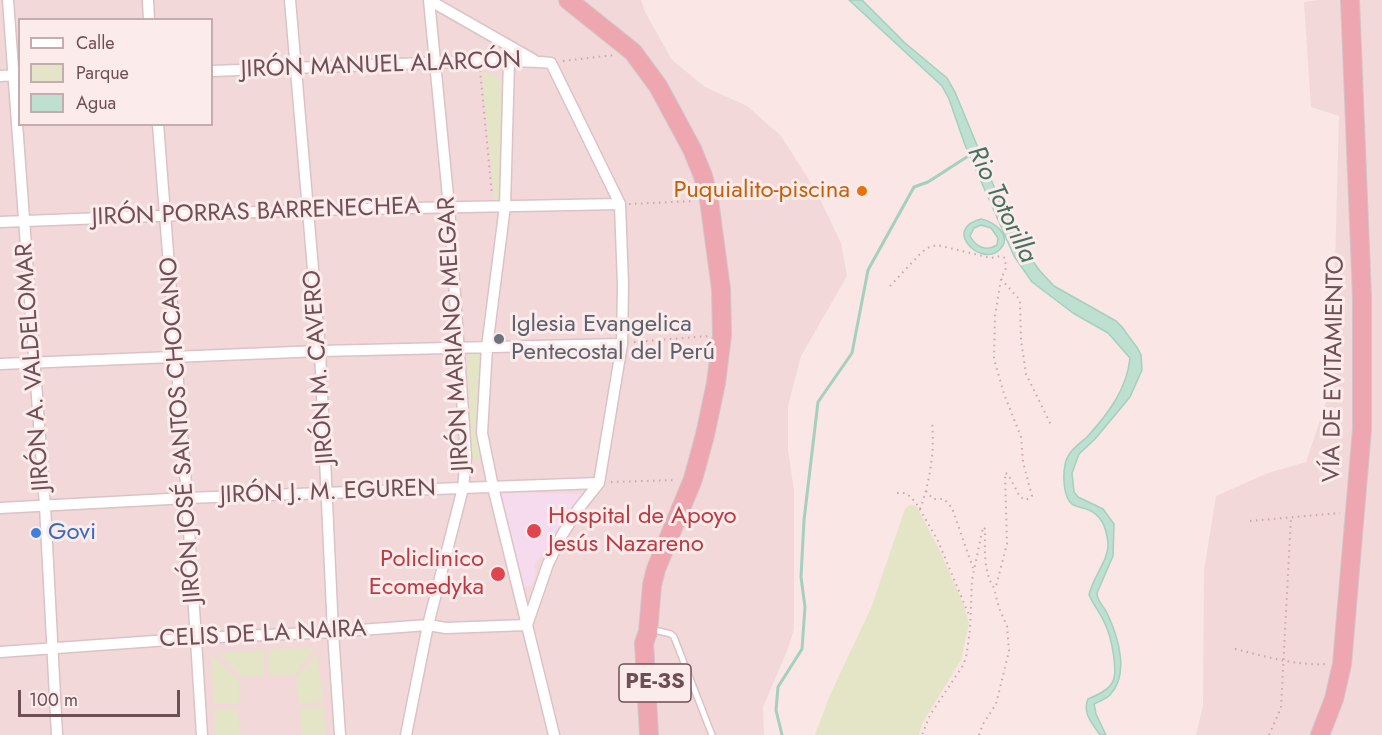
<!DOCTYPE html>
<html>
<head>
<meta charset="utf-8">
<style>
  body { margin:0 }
  #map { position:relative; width:1382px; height:735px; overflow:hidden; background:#f9e6e5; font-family:Jost,sans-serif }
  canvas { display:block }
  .legend { position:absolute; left:18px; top:18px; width:195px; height:108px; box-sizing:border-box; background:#fcebeb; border:2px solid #c4acaf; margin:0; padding:8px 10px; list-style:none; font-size:18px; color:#6f4e55 }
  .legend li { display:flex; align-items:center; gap:12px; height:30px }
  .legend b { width:30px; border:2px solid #c4acaf }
  .scale { position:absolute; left:18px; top:690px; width:162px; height:27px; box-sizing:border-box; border:3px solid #6f4e55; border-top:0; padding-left:8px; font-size:18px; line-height:21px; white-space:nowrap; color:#6f4e55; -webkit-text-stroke:4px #fcebeb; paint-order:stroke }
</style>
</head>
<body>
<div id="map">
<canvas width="1382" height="735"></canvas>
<ul class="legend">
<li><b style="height:8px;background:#fff"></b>Calle</li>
<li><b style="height:16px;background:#e4e5c6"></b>Parque</li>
<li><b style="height:16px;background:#bde0d0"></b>Agua</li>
</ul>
<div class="scale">100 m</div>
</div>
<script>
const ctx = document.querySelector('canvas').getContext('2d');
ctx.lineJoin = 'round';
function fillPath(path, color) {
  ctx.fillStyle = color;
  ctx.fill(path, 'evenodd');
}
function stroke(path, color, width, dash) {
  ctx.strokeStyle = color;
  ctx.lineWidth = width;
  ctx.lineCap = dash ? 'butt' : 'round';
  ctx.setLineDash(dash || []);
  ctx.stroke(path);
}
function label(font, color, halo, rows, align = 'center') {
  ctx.font = font + ' Jost,sans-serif';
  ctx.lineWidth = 6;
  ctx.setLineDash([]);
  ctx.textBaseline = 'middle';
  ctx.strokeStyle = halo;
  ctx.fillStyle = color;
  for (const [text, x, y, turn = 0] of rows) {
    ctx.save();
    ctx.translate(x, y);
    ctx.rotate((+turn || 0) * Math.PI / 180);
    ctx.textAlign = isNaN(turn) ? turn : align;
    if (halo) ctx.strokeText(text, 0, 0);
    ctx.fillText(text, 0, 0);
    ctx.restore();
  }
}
const residential = new Path2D(`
  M0 0H641L645 12 672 60 705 87 747 106 781 136 816 191 841 243 847 276 801 356 788 406V450L794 491V629L787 651 763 707 764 735H0ZM20 20H212V124H20Z
  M1319 0H1382V735H1196L1203 706 1204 571 1216 496 1268 473 1306 462 1332 384 1339 116 1311 107 1304 2Z`);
const medical = new Path2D(`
  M503 492 583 494 535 565 536 574 532 585 522 588 519 566 501 498Z`);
const green = new Path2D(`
  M484 73C495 74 499 79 506 88L501 200 494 199 482 74Z
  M471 352 481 354 484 357C476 396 476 416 483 455L482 459 478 461 474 459 472 454 467 360Z
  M914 505 917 507 940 551 965 608 969 624 961 660 923 722 919 735H815L830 695 871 608 905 509 908 506Z
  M314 648 294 675 269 676 267 649Z
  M263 650 264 675 242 678 219 653Z
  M317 653 323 701 299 704 296 677Z
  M211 654 239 681V704H214Z
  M323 706 326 735H304L301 732 300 708Z
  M214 709 238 710 240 735H215Z`);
const water = new Path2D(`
  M849 0H862L905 43 947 78 955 92 1002 206 1027 253 1040 271 1054 286 1116 321 1122 327 1138 349 1141 355 1142 370 1130 397 1095 439 1079 454 1072 473 1074 492 1078 497 1103 509 1114 524 1113 556 1097 593C1097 602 1104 606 1107 613 1118 636 1130 674 1110 695 1106 699 1100 701 1094 704L1096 714 1106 735H1100C1092 723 1082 713 1088 699 1097 695 1107 691 1112 683 1119 672 1111 636 1105 624 1101 614 1094 606 1089 595 1092 578 1109 560 1108 544 1107 531 1103 516 1089 510 1084 508 1077 507 1072 504 1063 497 1063 475 1065 465 1067 452 1078 445 1087 437 1108 414 1127 389 1130 358L1108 333 1073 313 1032 282 1014 256 965 145 949 99 942 86Z
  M981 219C994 221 1015 237 998 251 980 266 942 229 981 219ZM981 225 991 228 998 238 997 245C986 252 976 247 970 236L974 228Z`);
const stream = new Path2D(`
  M782 735 776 710 778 687 802 649 805 607 801 577 804 520 818 402 852 353 868 270 914 187 928 182 973 153`);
const path = new Path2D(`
  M563 61 614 55
  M480 70 492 195
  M629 204 695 201
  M1001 279 1020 300 1021 340 1026 374 1051 425
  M890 286 919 255 927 248 937 245 991 258 1000 256 1005 258 1006 268 1001 279 995 316 994 359 1004 394 1021 437 1023 462 1032 496 1026 500 1020 497 1008 474 1005 473 1007 544 996 586 994 588C983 571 985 549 985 529L983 527 972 580 970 630 966 658 962 667 930 715 922 735
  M634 342 709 336
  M611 482 677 480
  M926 491 933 499H944L952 508 973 568
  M897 493H905L911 497 918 506 938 541 969 615
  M920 509C930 482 935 450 932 421
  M1250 521 1340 513
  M1235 649C1265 656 1295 666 1326 664
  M979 735 983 724 996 704 1009 651 1007 626 999 608 994 588
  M1269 735 1281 708 1291 517`);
const service = new Path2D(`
  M650 629 671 634 674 637 712 735`);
const minor = new Path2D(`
  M8 0 45 506 57 735
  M148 0 149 20
  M290 0 320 351 333 632 340 735
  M429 0 534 60
  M509 62 505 206 487 347 482 433 493 487 554 735
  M0 76 19 75
  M158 124 187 498 202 735
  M0 222 309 210 620 204
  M0 364 320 351 622 344
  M0 508 187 498 599 483
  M0 652 197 638 333 632 428 625 446 628 527 625 548 564 562 535 579 508 599 483 622 344 623 285 620 204 551 63C527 60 503 62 479 61L212 71
  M406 735 428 625 463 488 466 457 449 207 429 0`);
const trunk = new Path2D(`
  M568 0 633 52 658 86 692 149 703 176 709 200 721 289 722 335 716 383 705 435 693 479 656 569 652 585 648 632 644 643 649 735
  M1320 735 1334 699 1342 664 1362 429V297L1350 0`);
const markers = [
  [862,191,6,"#e8710a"],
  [499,339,6,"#6b7280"],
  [534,531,8,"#e0444e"],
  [36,533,6,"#3f7fe0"],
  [498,574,8,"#e0444e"]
];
const shields = [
  [655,683,72]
];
const shieldNames = [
  ["PE-3S",655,683]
];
const streetNames = [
  ["JIRÓN MANUEL ALARCÓN",381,66,-2],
  ["JIRÓN PORRAS BARRENECHEA",256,213,-2],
  ["JIRÓN MARIANO MELGAR",455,334,-93],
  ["JIRÓN A. VALDELOMAR",34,367,-94],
  ["JIRÓN M. CAVERO",320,367,-94],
  ["VÍA DE EVITAMIENTO",1335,369,-89],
  ["JIRÓN JOSÉ SANTOS CHOCANO",182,430,-94],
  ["JIRÓN J. M. EGUREN",328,493,-2],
  ["CELIS DE LA NAIRA",263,635,-3]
];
const foodNames = [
  ["Puquialito-piscina",850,191]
];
const worshipNames = [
  ["Iglesia Evangelica",511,325],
  ["Pentecostal del Perú",511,353]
];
const healthNames = [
  ["Hospital de Apoyo",548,517],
  ["Jesús Nazareno",548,545],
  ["Policlinico",484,560,"right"],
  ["Ecomedyka",484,588,"right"]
];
const shopNames = [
  ["Govi",48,533]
];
const waterNames = [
  ["Rio Totorilla",1001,205,64]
];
fillPath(residential, '#f2d8d8');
fillPath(medical, '#f6daee');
fillPath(green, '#e4e5c6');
fillPath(water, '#bde0d0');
stroke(water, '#a4d0bd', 1.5);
stroke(stream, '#a4d0bd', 3);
stroke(service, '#dcc2c6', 8);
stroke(minor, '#dcc2c6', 13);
stroke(trunk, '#d1c6c9', 20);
stroke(path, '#cfa4ad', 2, [1.5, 4.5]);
stroke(service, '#fff', 5);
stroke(minor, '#fff', 10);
stroke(trunk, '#eea6b0', 18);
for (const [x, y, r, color] of markers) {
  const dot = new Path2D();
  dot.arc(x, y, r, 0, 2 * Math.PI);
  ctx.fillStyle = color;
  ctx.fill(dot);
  stroke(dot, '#fcebeb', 2);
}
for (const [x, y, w] of shields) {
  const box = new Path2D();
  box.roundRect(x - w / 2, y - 19, w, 38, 4.5);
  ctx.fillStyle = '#fcebeb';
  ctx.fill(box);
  stroke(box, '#6f4e55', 1.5);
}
label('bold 22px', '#6f4e55', null, shieldNames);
label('24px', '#6f4e55', '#fcebeb', streetNames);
label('24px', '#c56008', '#fcebeb', foodNames, 'right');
label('24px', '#5b616d', '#fcebeb', worshipNames, 'left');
label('24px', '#be3a42', '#fcebeb', healthNames, 'left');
label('24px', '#366cbe', '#fcebeb', shopNames, 'left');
label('italic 26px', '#44725f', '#fcebeb', waterNames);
</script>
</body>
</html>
